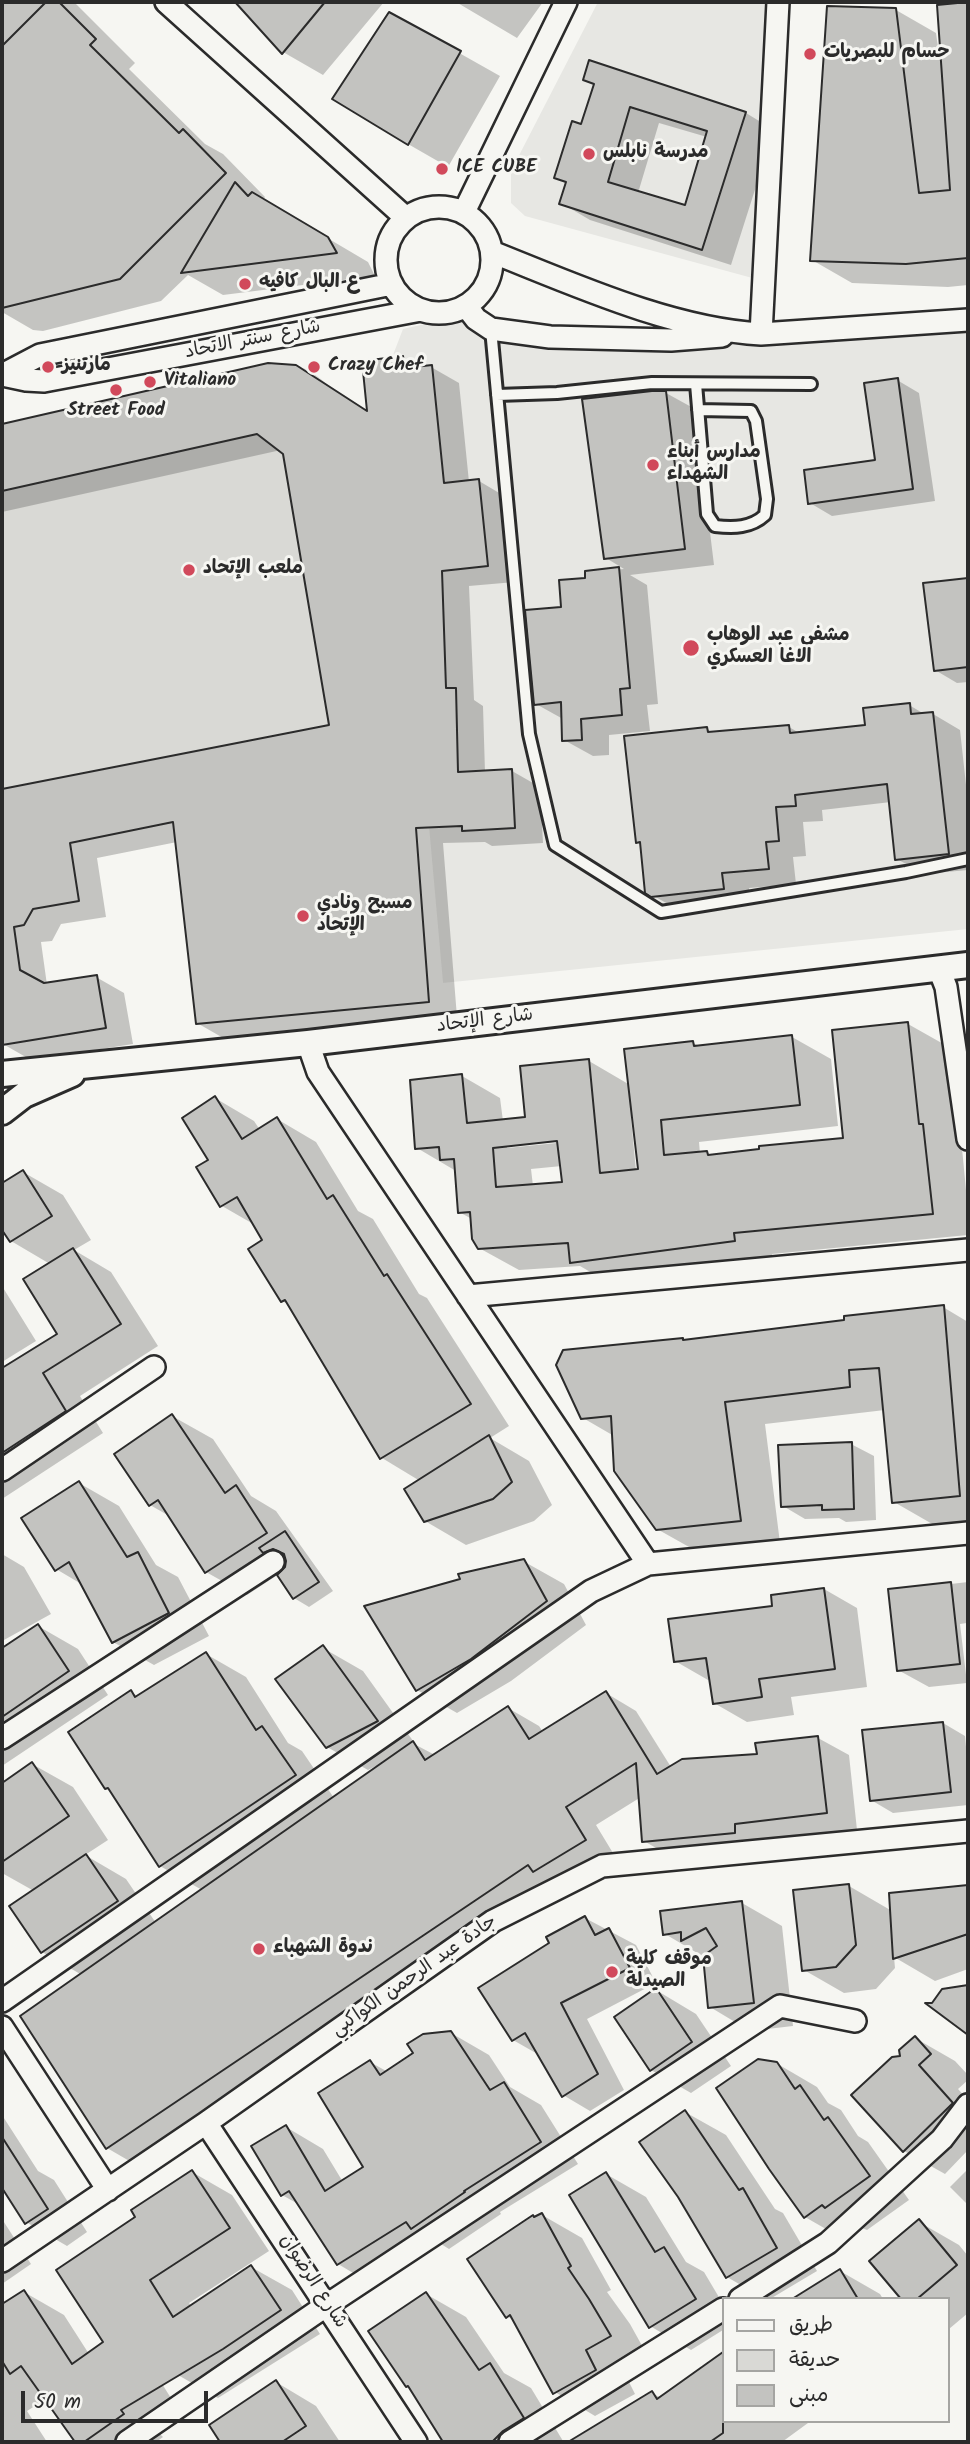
<!DOCTYPE html>
<html>
<head>
<meta charset="utf-8">
<style>
  body { margin:0 }
  #map { position:relative; width:970px; height:2444px; overflow:hidden; background:#f6f6f2; font-family:Kalam,"Playpen Sans Arabic",sans-serif }
  canvas { display:block }
  .frame { position:absolute; inset:0; border:4px solid #2b2b2b; pointer-events:none }
  .legend { position:absolute; left:722px; top:2297px; width:228px; height:126px; box-sizing:border-box; background:#f6f6f2; border:2px solid #a5a5a2; margin:0; padding:9px 12px; list-style:none; font-size:21px; color:#2b2b2b }
  .legend li { display:flex; align-items:center; gap:14px; height:35px }
  .legend b { width:35px; border:2px solid #a5a5a2 }
  .scale { position:absolute; left:21px; top:2391px; width:187px; height:32px; box-sizing:border-box; border:4px solid #2b2b2b; border-top:0; padding-left:9px; font-size:21px; line-height:24px; white-space:nowrap; color:#2b2b2b; -webkit-text-stroke:5px #f6f6f2; paint-order:stroke }
</style>
</head>
<body>
<div id="map">
<canvas width="970" height="2444"></canvas>
<div class="frame"></div>
<ul class="legend">
<li><b style="height:9px;background:#f6f6f2"></b>طريق</li>
<li><b style="height:19px;background:#d9d9d5"></b>حديقة</li>
<li><b style="height:19px;background:#c3c3c0"></b>مبنى</li>
</ul>
<div class="scale">50 m</div>
</div>
<script>
const ctx = document.querySelector('canvas').getContext('2d');
ctx.lineJoin = 'round';
function fillPath(path, color) {
  ctx.fillStyle = color;
  ctx.fill(path, 'evenodd');
}
function stroke(path, color, width, dash) {
  ctx.strokeStyle = color;
  ctx.lineWidth = width;
  ctx.lineCap = dash ? 'butt' : 'round';
  ctx.setLineDash(dash || []);
  ctx.stroke(path);
}
function label(font, color, halo, rows, align = 'center') {
  ctx.font = font + ' Kalam,"Playpen Sans Arabic",sans-serif';
  ctx.lineWidth = 6;
  ctx.setLineDash([]);
  ctx.textBaseline = 'middle';
  ctx.strokeStyle = halo;
  ctx.fillStyle = color;
  for (const [text, x, y, turn = 0] of rows) {
    ctx.save();
    ctx.translate(x, y);
    ctx.rotate((+turn || 0) * Math.PI / 180);
    ctx.textAlign = isNaN(turn) ? turn : align;
    if (halo) ctx.strokeText(text, 0, 0);
    ctx.fillText(text, 0, 0);
    ctx.restore();
  }
}
const built = new Path2D(`
  M598 2H766L756 279 525 216 511 203V171Z
  M460 316 692 340 968 321V929L443 983 388 368 403 329Z`);
const green = new Path2D(`
  M268 363C276 364 287 363 296 365 320 373 340 396 354 415L358 785 2 856V424Z`);
const shadow = new Path2D(`
  M2 2H74L135 63 129 69 205 144 223 154 265 197 263 200 368 262 375 276 223 295 188 275 161 301 43 331 33 330 2 312Z
  M238 2H384L323 75 283 52Z
  M456 2H543L517 38Z
  M968 4V285L948 287 852 283 812 260 896 10 936 33 939 54 942 53 939 6Z
  M390 14 500 76 448 167 408 144Z
  M585 79 746 113 774 130 731 265 590 220 561 203 567 183 556 177 582 126 596 85ZM659 123 707 137 686 207 638 193Z
  M403 358 420 368 431 367 459 383 469 482 479 481 506 497 515 582 469 586 474 700 483 706 485 772 512 771 540 787 543 843 492 846 485 842 443 843 457 1017 225 1039 197 1023 177 842 97 858 106 917 61 924 52 941 41 942 47 985 96 977 124 993 133 1044 31 1060 3 1044 2 1034V791L331 727 285 453 281 450 2 512V426L268 365 368 412Z
  M897 380 919 393 935 501 832 516 810 503 877 461Z
  M666 393 695 409 714 565 630 575 647 585 658 704 647 705 650 731 609 735V755L593 756 564 740 563 719 536 704 563 608 587 579V572L624 569 606 558Z
  M968 579V682L957 683 935 670 925 584Z
  M909 705 926 715 933 714 960 730 968 803V870L924 874 897 859 891 802 822 810 823 821 803 822 806 856 793 857 796 884 749 888 751 904 680 911 647 892 642 844 637 842 707 729 714 734 789 727 801 734 867 726Z
  M908 1024 947 1046 957 1146 962 1148 968 1211V1235L772 1254 773 1263 611 1284 580 1266 519 1270 479 1248 472 1219 459 1212 456 1171 417 1148 462 1076 500 1098 503 1121 526 1119 589 1061 630 1085 693 1043 702 1047 792 1037 831 1059 838 1126 699 1142 700 1154 707 1153 712 1156 845 1140ZM634 1117 640 1170 636 1171 631 1118ZM566 1139V1142L507 1148V1145ZM562 1166 564 1184 533 1186 531 1169Z
  M215 1098 254 1121 260 1130 277 1119 316 1142 358 1211 373 1219 419 1294 427 1298 509 1426 490 1438 529 1461 552 1505 534 1521 466 1545 425 1521 420 1481 382 1458 290 1305 282 1301 264 1240 255 1225 222 1206 211 1160Z
  M23 1172 63 1195 91 1240 74 1250 111 1272 158 1346 80 1396 103 1433 2 1499V1370L60 1335 50 1264 11 1241 2 1226V1185Z
  M2 1286 36 1341 2 1362Z
  M943 1307 968 1322V1522L934 1525 894 1502 885 1410 765 1424 780 1543 698 1552 657 1529 614 1436 583 1418 682 1340 686 1341Z
  M172 1416 213 1439 251 1496 276 1511 333 1591 309 1607 294 1598 279 1574 247 1595 206 1572 171 1517 150 1505Z
  M851 1444 874 1456 876 1520 846 1522 839 1518 805 1519 783 1506Z
  M79 1483 119 1506 156 1565 178 1577 209 1636 154 1665 113 1642 83 1585 56 1569Z
  M2 1554 24 1567 51 1614 4 1640 2 1639Z
  M523 1561 564 1584 586 1625 511 1681 457 1713 417 1690Z
  M968 1582V1631L967 1623 960 1624 967 1683 929 1687 898 1670 890 1591Z
  M824 1589 857 1608 867 1687 791 1697 794 1715 747 1722 714 1703 711 1679 708 1680 675 1661 774 1607Z
  M38 1626 78 1649 108 1695 2 1766V1651Z
  M323 1648 363 1671 416 1745 435 1755 508 1708 539 1726 543 1732 606 1693 636 1711 671 1767 759 1756 818 1738 849 1755 857 1830 765 1841 675 1859 644 1841 641 1797 596 1825 616 1858 557 1884 138 2166 107 2148 82 1975 42 1952 34 1891 2 1873V1785L32 1764 73 1787 108 1840 85 1855 126 1879 156 1923 202 1890 160 1866 113 1792 106 1788 131 1692 139 1697 206 1654 246 1677 288 1743 302 1751 334 1798 377 1768 376 1766 368 1770 327 1747Z
  M943 1723 965 1736 968 1768V1805L893 1813 871 1800Z
  M849 1886 892 1911 891 1895 968 1887V1969L935 1981 894 1957 895 1968 876 1989 844 1993 804 1970Z
  M742 1903 782 1926 793 2026 750 2031 710 2007 704 1957 665 1934Z
  M585 1918 636 1945 656 1983 587 2019 624 2090 590 2111 563 2095 541 2056 513 2040 551 1943Z
  M656 1990 696 2014 731 2066 691 2093 651 2070Z
  M451 2033 489 2055 510 2087 541 2105 578 2164 500 2212 501 2214 449 2249 441 2244 375 2286 338 2264 300 2205 282 2195 286 2127 323 2149 343 2182 365 2167 370 2062 388 2072Z
  M915 2038 955 2061 968 2075V2080L958 2089 968 2100V2150L945 2174 904 2151 902 2058Z
  M776 2063 817 2087 828 2103 841 2110 858 2136 868 2142 909 2200 867 2230 862 2228 845 2240 805 2217Z
  M685 2112 726 2135 775 2209 783 2213 817 2271 770 2299H765L727 2277Z
  M2 2115 38 2171 54 2180 87 2232 67 2246 26 2222 2 2185Z
  M968 2169V2205L950 2187Z
  M192 2172 232 2195 269 2251 189 2303 192 2307 251 2267 292 2290 320 2334 218 2398 178 2375 154 2340 138 2217Z
  M606 2174 646 2197 686 2262 704 2272 723 2304V2330L691 2350 650 2326Z
  M542 2215 582 2238 611 2290 607 2292 630 2324 650 2360 625 2374 635 2394 595 2416 555 2392 516 2322 507 2316 535 2218Z
  M2 2219 31 2264 2 2284Z
  M919 2222 959 2245 968 2256V2313L949 2329 947 2328V2299H903Z
  M840 2271 880 2294 883 2299H795Z
  M24 2292 64 2315 89 2354 149 2363 184 2419 160 2434 163 2437 156 2442H77L46 2399 27 2411 47 2442H2V2306Z
  M426 2294 466 2317 504 2373 531 2388 563 2441 445 2442 412 2388 407 2386Z
  M723 2354V2421H807L808 2423 782 2442H582L579 2437 652 2393 661 2398Z
  M276 2382 316 2406 340 2442H223L211 2426Z`);
const building = new Path2D(`
  M46 2H59L96 39 90 45 179 133 183 129 226 173 120 279 2 308V46Z
  M235 2H325L282 54Z
  M968 2V258L906 264 810 261 827 6 896 8 919 193 950 190 937 5Z
  M389 12 461 51 408 145 332 99Z
  M589 60 746 112 702 250 559 204 566 182 554 178 572 121 581 124 594 84 583 80ZM630 107 707 131 685 205 608 182Z
  M235 182 248 196 252 192 328 237 337 253 181 273Z
  M403 356 405 368 432 365 444 483 479 479 488 566 442 571 446 688H456L458 772 512 769 515 828 462 831V826L416 828 429 1002 196 1024 173 822 70 843 79 901 33 909 24 925 14 927 20 970 44 983 97 975 106 1028 2 1045V789L329 725 283 454 257 434 2 491V424L268 363 296 365 367 411 362 361Z
  M898 378 913 489 808 504 804 470 875 460 864 383Z
  M652 391H666L685 549 604 559 582 399Z
  M619 567 630 688 620 689 622 715 581 719 582 740 562 741 561 702 534 705 525 610 561 607 559 580 585 578V571Z
  M968 578V667L934 671 923 583Z
  M910 703 911 714 933 712 949 854 895 860 887 784 795 795 796 806 776 807 779 841 766 842 769 869 722 873 724 889 651 897 645 893 640 842 636 843 624 736 707 727 708 732 789 725 790 733 865 725 863 708Z
  M908 1022 919 1124H923L933 1214 734 1233 735 1241 570 1263 568 1243 478 1249 472 1239 470 1212 458 1213 454 1159 440 1160 439 1147 415 1149 410 1080 462 1074 467 1123 525 1117 520 1066 589 1059 600 1173 638 1169 624 1049 693 1041 694 1046 792 1035 800 1105 661 1120 664 1155 707 1151 708 1155 759 1149V1146L843 1138 832 1030ZM557 1141 562 1182 496 1187 493 1148Z
  M215 1096 242 1139 277 1117 327 1199 333 1195 384 1276 387 1274 471 1404 380 1459 285 1300 281 1302 248 1249 262 1240 237 1197 220 1207 196 1167 208 1160 182 1118Z
  M23 1170 52 1216 10 1242 2 1230V1183Z
  M73 1248 121 1324 43 1373 66 1411 2 1453V1368L57 1334 23 1279Z
  M944 1305 960 1496 892 1503 879 1368 849 1370 850 1387 725 1402 741 1521 656 1530 614 1471 611 1416 581 1419 556 1365 563 1350 683 1338V1340L844 1320V1316Z
  M172 1414 225 1493 236 1485 267 1533 205 1573 158 1500 149 1506 114 1454Z
  M489 1435 512 1482 493 1499 424 1522 404 1489Z
  M852 1442 854 1509 822 1510V1505L781 1507 778 1445Z
  M79 1481 127 1557 138 1552 169 1613 112 1643 69 1562 55 1571 21 1518Z
  M285 1531 319 1582 293 1599 277 1575 285 1567 286 1561 284 1554 273 1549 263 1553 259 1548Z
  M524 1559 547 1601 471 1659 416 1691 364 1606 460 1579 458 1574Z
  M951 1582 960 1664 897 1671 888 1589Z
  M824 1588 835 1669 759 1679 762 1697 713 1704 706 1658 674 1662 668 1619 772 1606 771 1595Z
  M38 1624 69 1671 2 1717V1648Z
  M323 1645 378 1721 326 1748 275 1679Z
  M206 1652 256 1730 262 1726 296 1775 159 1867 108 1788 105 1789 68 1732 131 1690 135 1697Z
  M606 1691 657 1774 682 1759 757 1754 755 1743 818 1736 827 1813 735 1824V1833L642 1842 636 1763 566 1807 586 1840 533 1872 528 1865 106 2149 20 2016 413 1741 425 1760 508 1706 529 1739Z
  M943 1722 951 1792 870 1801 862 1730Z
  M32 1762 69 1816 2 1862V1783Z
  M86 1854 118 1901 41 1953 9 1906Z
  M849 1884 856 1945 836 1967 802 1971 793 1890Z
  M968 1885V1934L893 1959 889 1893Z
  M742 1901 754 2003 708 2008 703 1956 717 1946 706 1928 681 1941V1932L663 1935 660 1911Z
  M585 1916 595 1935 609 1928 630 1968 561 2003 598 2074 562 2097 525 2033 512 2041 478 1988 549 1943 546 1937Z
  M968 1985V2035L925 2003H932L942 1989Z
  M656 1988 692 2042 650 2071 614 2017Z
  M451 2031 490 2090 504 2082 541 2142 464 2191 465 2192 411 2229 406 2222 337 2265 289 2191 281 2196 251 2146 286 2125 325 2191 363 2167 318 2093 370 2060 380 2075 413 2053 407 2044 423 2034Z
  M915 2036 931 2054 919 2065 953 2103 903 2152 851 2095 892 2057 900 2056 899 2050Z
  M758 2059 777 2062 795 2089 800 2085 824 2120 828 2117 870 2176 825 2208 822 2205 804 2218 769 2169 716 2088Z
  M685 2110 739 2190 743 2188 777 2248 726 2278 678 2197 639 2142Z
  M2 2137 48 2209 25 2224 2 2188Z
  M192 2170 230 2228 150 2280 173 2317 251 2265 281 2310 223 2349 121 2410 124 2414 84 2442H75L21 2366 10 2374 2 2361V2304L24 2290 72 2364 103 2342 56 2270 135 2217 131 2210Z
  M606 2172 655 2252 664 2247 696 2299 649 2328 569 2195Z
  M542 2213 571 2266 568 2268 589 2299 611 2336 586 2350 596 2370 553 2394 510 2315 506 2318 467 2259 533 2215 534 2217Z
  M919 2219 957 2265 917 2299H901L869 2261Z
  M840 2269 858 2299H792Z
  M426 2292 479 2370 490 2363 524 2418 503 2431 492 2442H443L408 2386 406 2387 368 2331Z
  M723 2352V2433L710 2442H568L652 2391 657 2399Z
  M276 2380 306 2426 282 2442H220L209 2425Z`);
const service = new Path2D(`
  M491 329 529 734 555 845 661 912 906 872 968 859
  M696 384 707 514 715 526C734 528 751 528 765 515L767 499 756 421 751 411 698 410
  M497 395 557 393 652 383 811 384`);
const minor = new Path2D(`
  M166 2 406 218
  M386 260a53 53 0 1 1 106 0a53 53 0 1 1-106 0Z
  M464 212 566 2
  M492 252C575 285 672 329 761 334L968 320
  M466 306 476 319 491 329 550 337 671 340 722 336
  M761 334 778 2
  M2 375 26 380 44 381 421 310
  M2 375 40 355 392 284
  M939 969 946 987 968 1139
  M308 1043 318 1072 648 1564
  M468 1296 968 1250
  M2 1470 154 1367
  M2 1738 273 1562
  M2 2001 591 1591 648 1564 968 1533
  M2 2027 108 2190
  M206 2123 416 2442
  M2 2261 206 2123 493 1921 602 1866 968 1831
  M740 2299 828 2243 942 2139 968 2105
  M127 2442 327 2305 780 2006 855 2021
  M510 2442 723 2309`);
const tertiary = new Path2D(`
  M2 1074 308 1043 968 965
  M2 1112 24 1095 72 1074`);
const markers = [
  [810,54,7,"#d1495b"],
  [589,154,7,"#d1495b"],
  [442,169,7,"#d1495b"],
  [245,284,7,"#d1495b"],
  [48,367,7,"#d1495b"],
  [314,367,7,"#d1495b"],
  [150,382,7,"#d1495b"],
  [116,390,7,"#d1495b"],
  [653,465,7,"#d1495b"],
  [189,570,7,"#d1495b"],
  [691,648,9,"#d1495b"],
  [303,916,7,"#d1495b"],
  [259,1949,7,"#d1495b"],
  [612,1972,7,"#d1495b"]
];
const poiNames = [
  ["حسام للبصريات",824,54],
  ["مدرسة نابلس",603,154],
  ["ICE CUBE",456,169],
  ["ع البال كافيه",259,284],
  ["مارتنيز",62,367],
  ["Crazy Chef",328,367],
  ["Vitaliano",164,382],
  ["Street Food",116,412,"center"],
  ["مدارس أبناء",667,454],
  ["الشهداء",667,476],
  ["ملعب الإتحاد",203,570],
  ["مشفى عبد الوهاب",707,637],
  ["الاغا العسكري",707,659],
  ["مسبح ونادي",317,905],
  ["الإتحاد",317,927],
  ["ندوة الشهباء",273,1949],
  ["موقف كلية",626,1961],
  ["الصيدلة",626,1983]
];
const streetNames = [
  ["شارع سنتر الاتحاد",253,341,-11],
  ["شارع الإتحاد",485,1022,-7],
  ["جادة عبد الرحمن الكواكبي",415,1977,-35],
  ["شارع الرضوان",312,2282,57]
];
fillPath(built, '#e7e7e3');
fillPath(green, '#d9d9d5');
fillPath(shadow, '#0003');
fillPath(building, '#c3c3c0');
stroke(building, '#2b2b2b', 2);
stroke(service, '#2b2b2b', 16);
stroke(minor, '#2b2b2b', 26);
stroke(tertiary, '#2b2b2b', 30);
stroke(service, '#f6f6f2', 10);
stroke(minor, '#f6f6f2', 21);
stroke(tertiary, '#f6f6f2', 24);
for (const [x, y, r, color] of markers) {
  const dot = new Path2D();
  dot.arc(x, y, r, 0, 2 * Math.PI);
  ctx.fillStyle = color;
  ctx.fill(dot);
  stroke(dot, '#f6f6f2', 2.5);
}
label('bold 19px', '#2b2b2b', '#f6f6f2', poiNames, 'left');
label('19px', '#2b2b2b', '#f6f6f2', streetNames);
</script>
</body>
</html>
